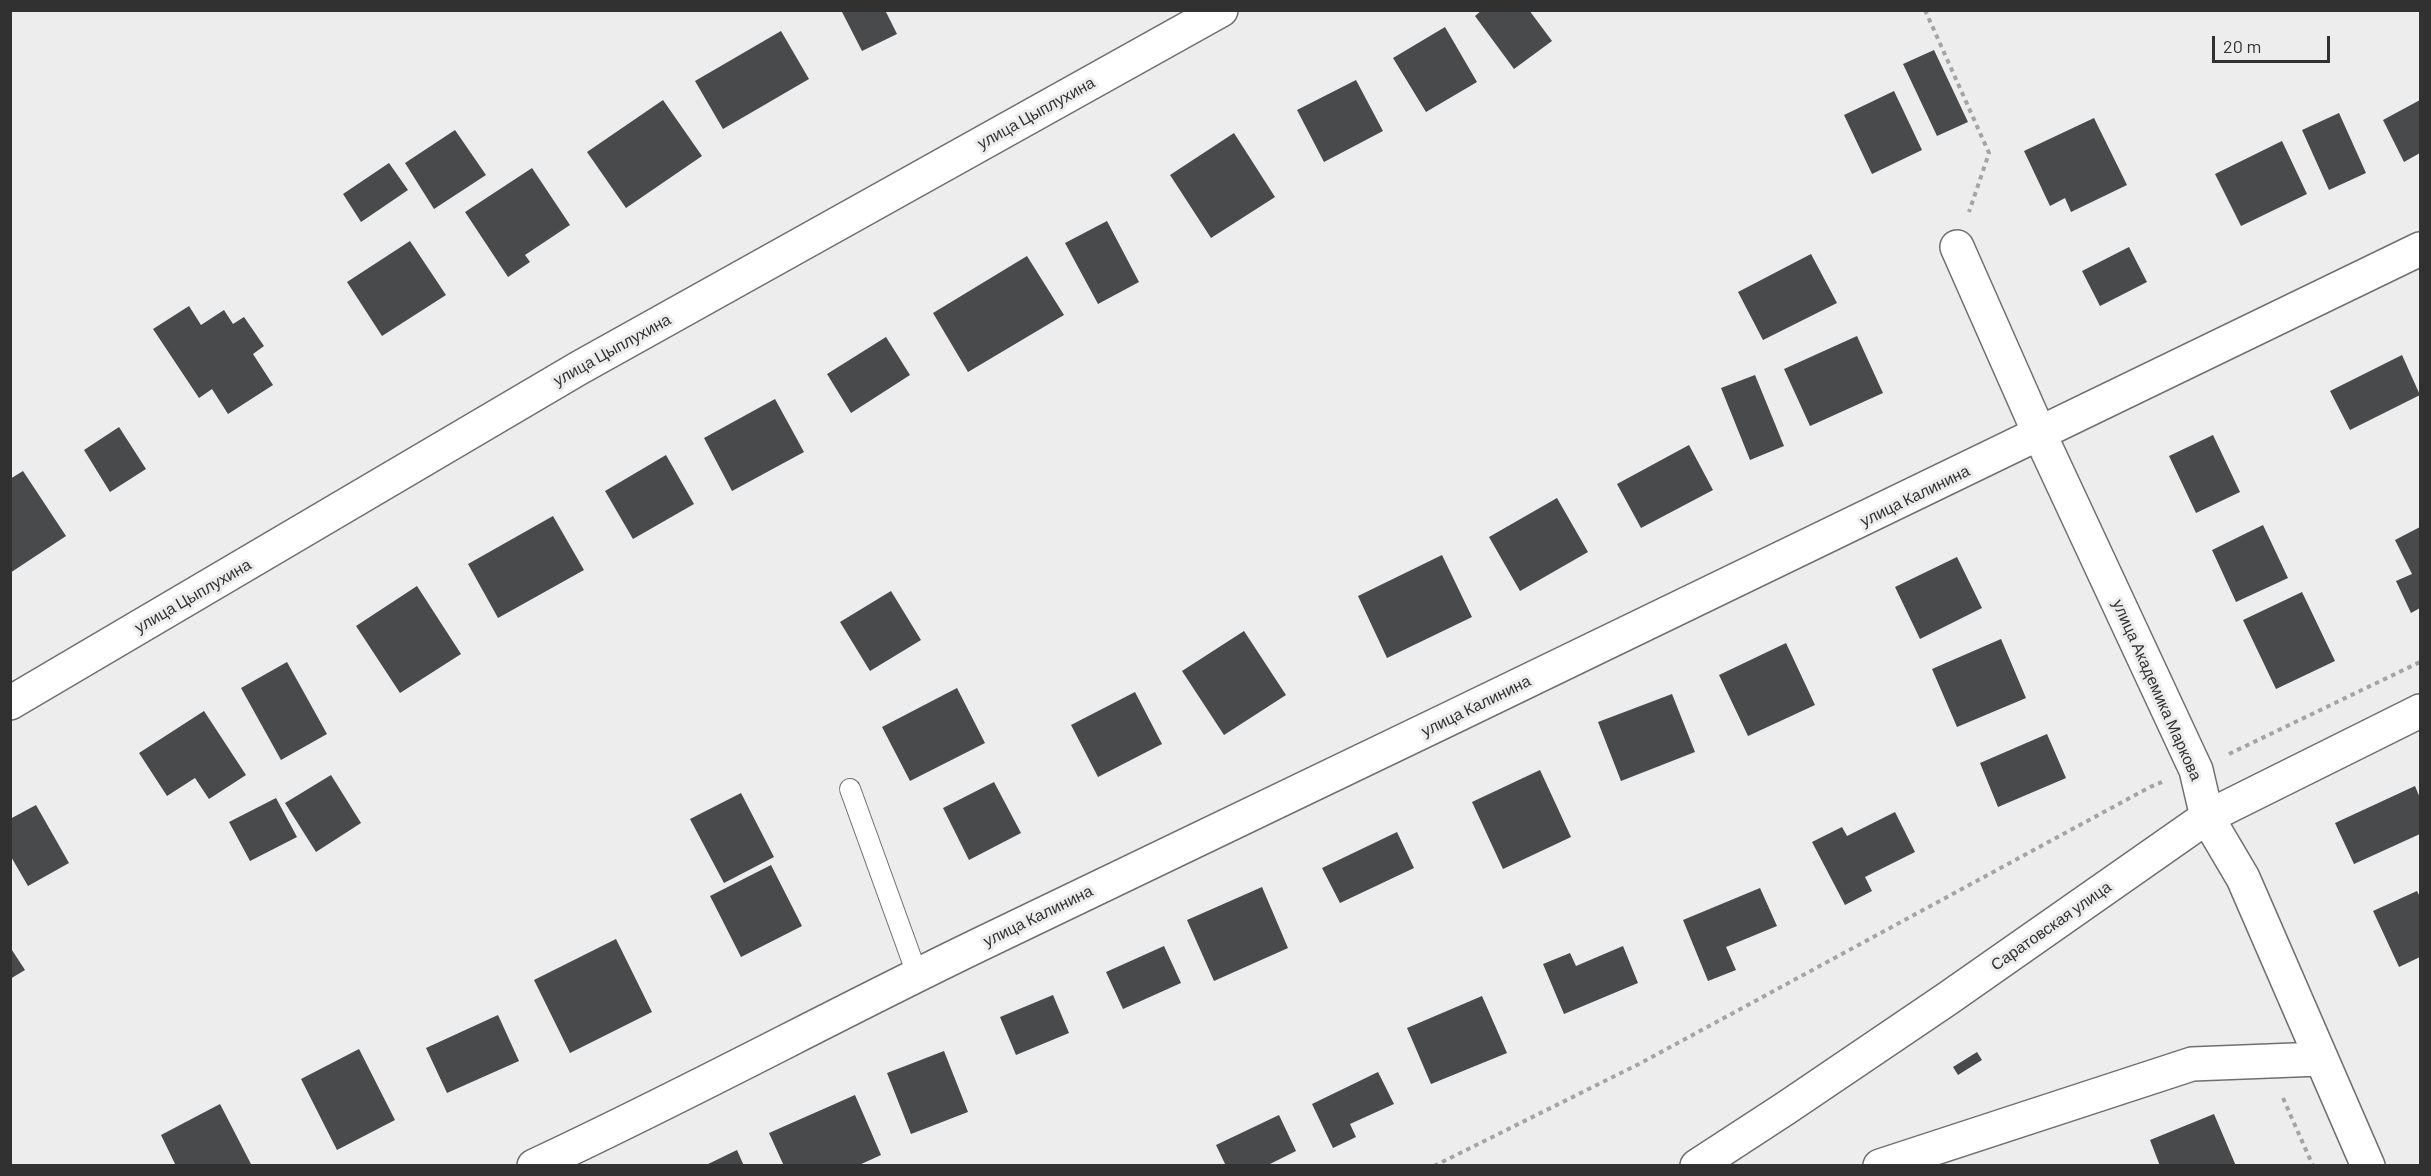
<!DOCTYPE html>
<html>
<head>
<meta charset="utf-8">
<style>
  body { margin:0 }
  #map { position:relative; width:2431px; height:1176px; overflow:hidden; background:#ededee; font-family:Barlow,sans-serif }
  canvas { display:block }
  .frame { position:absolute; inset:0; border:12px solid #313131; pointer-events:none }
  .scale { position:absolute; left:2212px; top:36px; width:118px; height:27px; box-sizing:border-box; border:3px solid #313131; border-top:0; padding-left:8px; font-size:18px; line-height:21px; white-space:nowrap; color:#313131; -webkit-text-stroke:4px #ededee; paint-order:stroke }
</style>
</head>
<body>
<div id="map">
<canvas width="2431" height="1176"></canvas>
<div class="frame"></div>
<div class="scale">20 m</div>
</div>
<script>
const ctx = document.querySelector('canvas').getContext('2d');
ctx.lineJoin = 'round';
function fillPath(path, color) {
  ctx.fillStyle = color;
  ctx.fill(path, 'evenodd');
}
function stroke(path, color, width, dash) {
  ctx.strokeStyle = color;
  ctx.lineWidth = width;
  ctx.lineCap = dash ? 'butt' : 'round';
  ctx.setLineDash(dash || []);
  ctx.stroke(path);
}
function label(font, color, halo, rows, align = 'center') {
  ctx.font = font + ' Barlow,sans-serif';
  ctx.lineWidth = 6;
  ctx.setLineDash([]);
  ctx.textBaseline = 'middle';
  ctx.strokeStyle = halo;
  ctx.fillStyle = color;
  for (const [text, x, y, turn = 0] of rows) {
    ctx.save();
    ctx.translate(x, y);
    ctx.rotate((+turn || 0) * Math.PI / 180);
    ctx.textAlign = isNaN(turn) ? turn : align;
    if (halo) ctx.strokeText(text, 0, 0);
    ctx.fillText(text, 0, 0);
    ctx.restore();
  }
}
const building = new Path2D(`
  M841 10H885L897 34 862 51Z
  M1482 10H1529L1552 41 1514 69 1475 16Z
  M1445 27 1477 82 1426 112 1393 58Z
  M781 31 809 79 723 129 695 81Z
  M1934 50 1968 122 1937 136 1903 64Z
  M1356 80 1383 131 1324 162 1297 110Z
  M1894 91 1922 150 1872 174 1844 115Z
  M663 100 702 156 626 208 587 152Z
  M2420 100V153L2404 162 2383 120Z
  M2339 113 2366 173 2329 190 2302 130Z
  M2094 118 2127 185 2071 212 2065 198 2050 206 2024 151Z
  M455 130 486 175 434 209 405 163Z
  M1234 133 1275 197 1211 238 1170 175Z
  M2282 141 2307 194 2241 226 2215 174Z
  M389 163 408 190 361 222 343 194Z
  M532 168 570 225 525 255 530 262 508 277 465 212Z
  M1107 221 1139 282 1098 304 1065 243Z
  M410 241 446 295 382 336 347 282Z
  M2129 247 2147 282 2100 306 2082 271Z
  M1811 254 1837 303 1763 340 1738 292Z
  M1027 256 1064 315 968 372 933 313Z
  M189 306 201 325 224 310 233 324 244 317 264 346 253 354 273 385 228 414 212 389 199 398 153 329Z
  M1857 336 1883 393 1810 426 1784 369Z
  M886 337 910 375 851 413 827 374Z
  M2402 355 2420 395 2350 430 2330 391Z
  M1755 375 1784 446 1750 460 1721 388Z
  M775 399 804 452 732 491 704 438Z
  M119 427 146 469 110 492 84 450Z
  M2213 435 2240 492 2196 513 2169 456Z
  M1689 445 1713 490 1641 528 1617 484Z
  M666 455 694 504 633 539 605 491Z
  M23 471 66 536 10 573V479Z
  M1557 498 1588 552 1520 591 1489 537Z
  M553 516 584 570 498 618 468 564Z
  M2263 525 2288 578 2236 602 2212 550Z
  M2420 527V608L2411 613 2396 581 2412 574 2395 540Z
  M1442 555 1472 617 1387 658 1358 596Z
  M1957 557 1982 608 1920 639 1895 587Z
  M417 586 461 654 400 693 356 626Z
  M891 591 921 640 870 671 840 622Z
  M2302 592 2335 661 2276 689 2243 620Z
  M1244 631 1286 695 1224 735 1182 671Z
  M2001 639 2026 698 1957 727 1932 669Z
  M1786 643 1815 705 1748 736 1719 675Z
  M287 662 327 734 281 760 241 688Z
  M957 688 985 743 910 781 882 727Z
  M1135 692 1162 744 1098 777 1071 725Z
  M1672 694 1695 752 1621 781 1598 722Z
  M204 711 246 775 209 799 195 778 167 796 139 753Z
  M2047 734 2066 778 1998 807 1980 763Z
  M1540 770 1571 837 1503 869 1472 802Z
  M331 775 361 823 316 852 285 803Z
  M994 782 1021 833 969 860 943 808Z
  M2415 786 2420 798V834L2354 864 2335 823Z
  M741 793 774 857 724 883 690 819Z
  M276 798 297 837 250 861 229 822Z
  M36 805 69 863 28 886 10 855V819Z
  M1895 812 1915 852 1865 877 1872 891 1845 905 1812 842 1842 827 1847 836Z
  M1397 832 1414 868 1340 903 1322 868Z
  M771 865 802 926 741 957 710 896Z
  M1262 887 1288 948 1214 981 1187 920Z
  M1760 888 1777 926 1726 947 1736 970 1708 981 1683 920Z
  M2417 891 2420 897V957L2399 967 2373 911Z
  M616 939 652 1012 570 1053 534 980Z
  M1164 946 1181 983 1123 1009 1106 972Z
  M1623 946 1638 983 1564 1014 1543 964 1570 953 1576 966Z
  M10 947 25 970 10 979Z
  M1053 995 1069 1033 1016 1055 1000 1017Z
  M1482 996 1507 1053 1431 1084 1407 1028Z
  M498 1015 519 1061 447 1093 426 1048Z
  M359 1049 395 1120 337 1150 301 1079Z
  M944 1051 968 1112 911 1134 887 1073Z
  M1977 1052 1982 1060 1958 1075 1953 1067Z
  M1378 1072 1394 1104 1350 1124 1356 1137 1333 1148 1312 1104Z
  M855 1095 881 1155 857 1166H784L769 1133Z
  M220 1104 252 1166H176L161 1135Z
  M2214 1114 2236 1166H2160L2150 1140Z
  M1279 1115 1296 1151 1266 1166H1226L1216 1145Z
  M737 1150 744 1166H704Z`);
const path = new Path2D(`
  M1925 10 1989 153 1969 212
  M2229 754 2420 662
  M2283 1098 2313 1166
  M1434 1166 1639 1064 2150 787 2162 782`);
const lane = new Path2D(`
  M850 789 917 974`);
const street = new Path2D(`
  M1957 247 2040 435 2196 770 2207 817 2243 878 2368 1166
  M10 703 579 368 1221 10
  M534 1166C687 1095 835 1014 987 941 1465 711 1944 482 2420 249
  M1697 1166 1786 1108 1947 999 2207 817 2420 711
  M1880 1166 2192 1064 2320 1059`);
const streetNames = [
  ["улица Цыплухина",1036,113,-29],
  ["улица Цыплухина",612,350,-29],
  ["улица Калинина",1915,496,-26],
  ["улица Цыплухина",193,596,-30],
  ["улица Академика Маркова",2157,690,66],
  ["улица Калинина",1476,706,-26],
  ["улица Калинина",1038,916,-26],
  ["Саратовская улица",2051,926,-35]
];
fillPath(building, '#494a4b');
stroke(lane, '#6f6f70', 22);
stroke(street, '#6f6f70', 36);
stroke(path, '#a4a4a5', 4, [4.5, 4.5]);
stroke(lane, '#fff', 20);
stroke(street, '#fff', 33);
label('16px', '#313131', '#ededee', streetNames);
</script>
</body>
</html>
